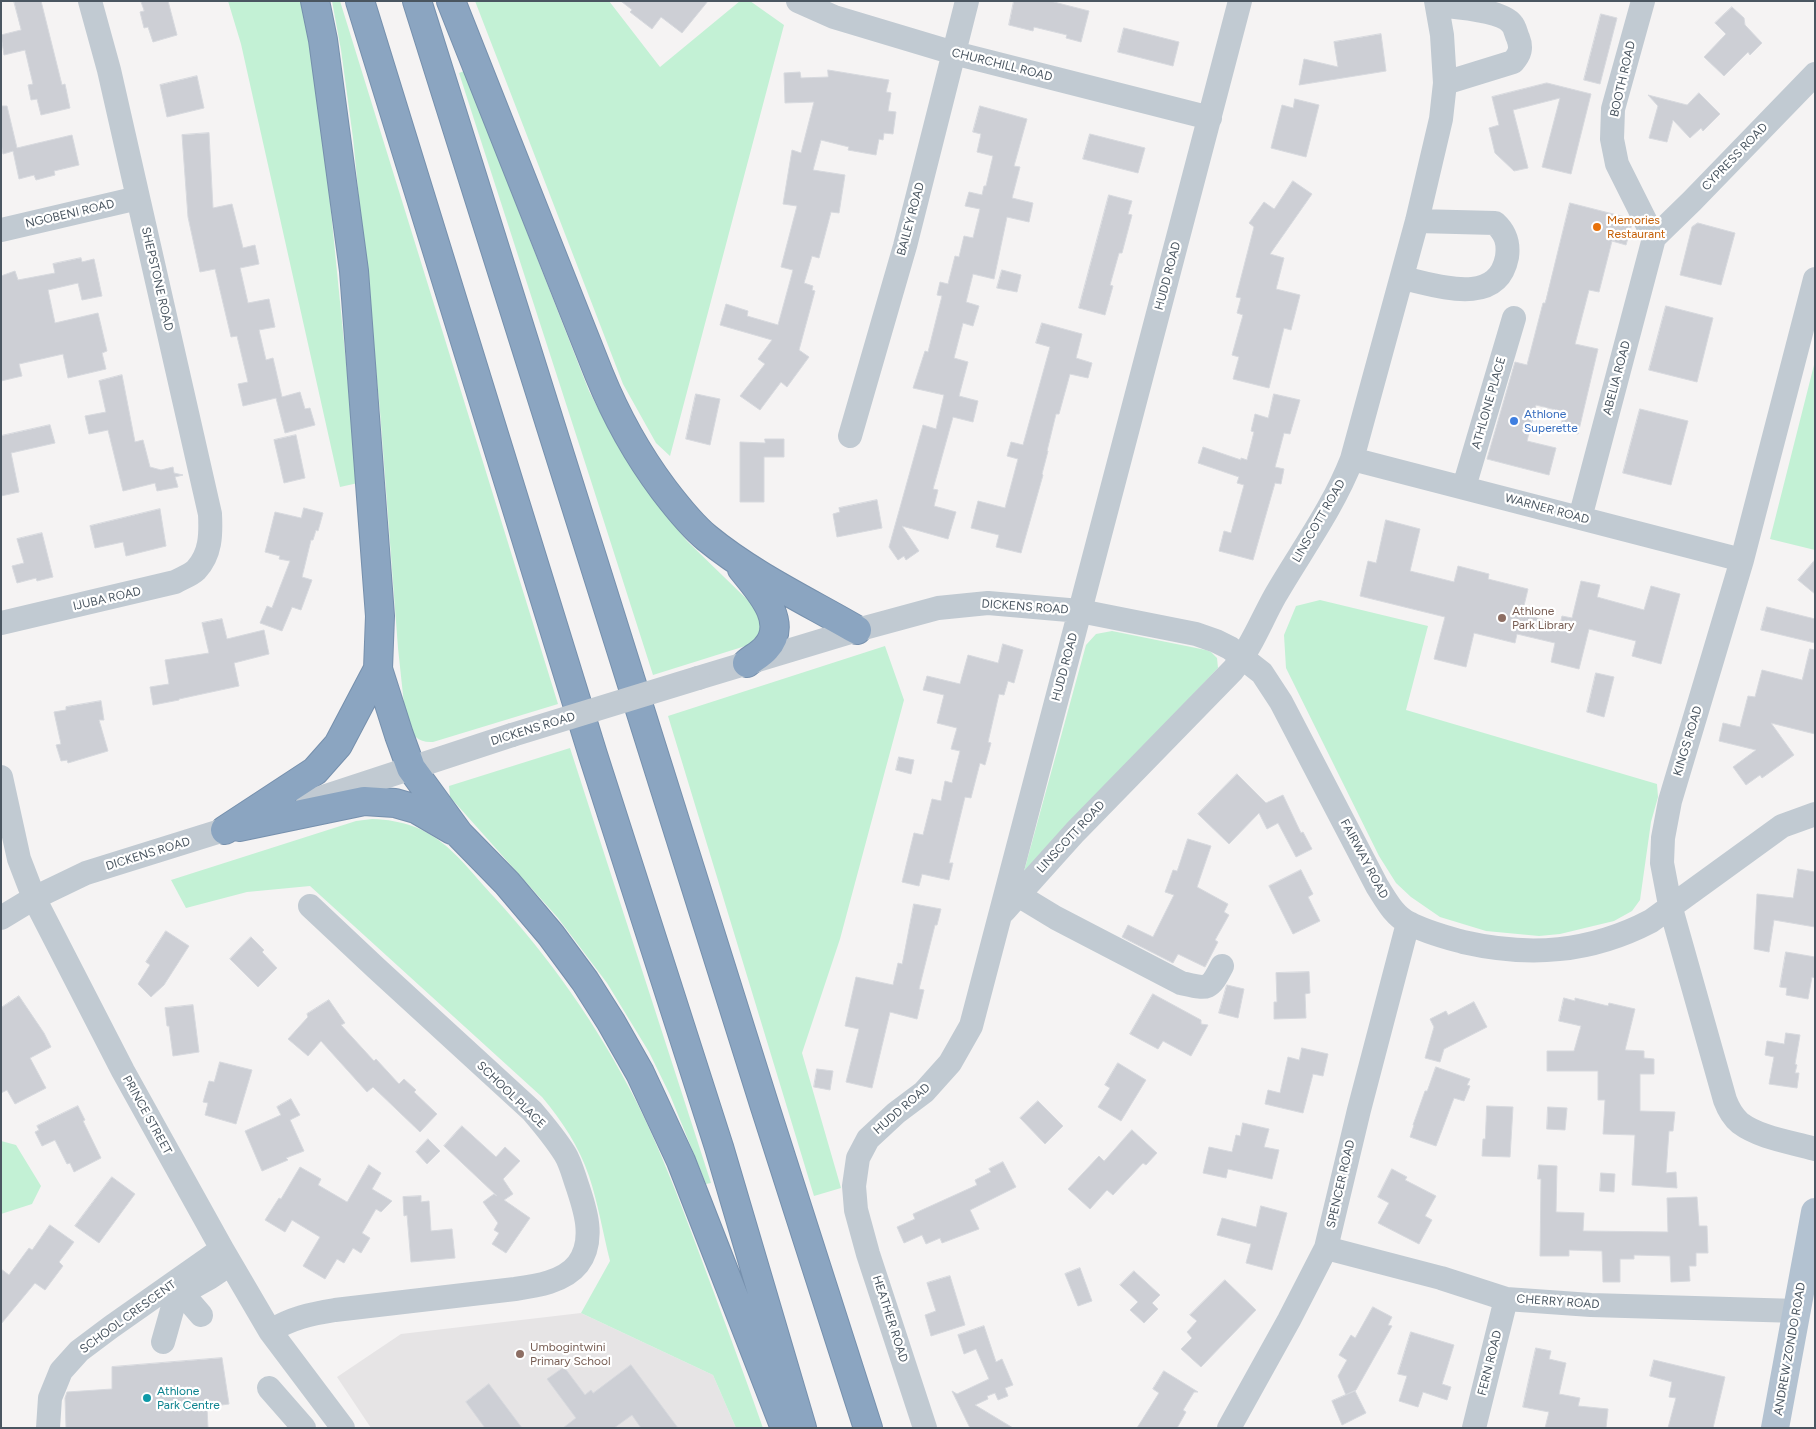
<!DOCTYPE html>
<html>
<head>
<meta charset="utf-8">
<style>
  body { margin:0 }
  #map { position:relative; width:1816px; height:1429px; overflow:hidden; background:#f5f3f3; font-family:Figtree,sans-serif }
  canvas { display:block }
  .frame { position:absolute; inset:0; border:2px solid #4a5661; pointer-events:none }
</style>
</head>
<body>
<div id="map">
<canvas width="1816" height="1429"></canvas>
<div class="frame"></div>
</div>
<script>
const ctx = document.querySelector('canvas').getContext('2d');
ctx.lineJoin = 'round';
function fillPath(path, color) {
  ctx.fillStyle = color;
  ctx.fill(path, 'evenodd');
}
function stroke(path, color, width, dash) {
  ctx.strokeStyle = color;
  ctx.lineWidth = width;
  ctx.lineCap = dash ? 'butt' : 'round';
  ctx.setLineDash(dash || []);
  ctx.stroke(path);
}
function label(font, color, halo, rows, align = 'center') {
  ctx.font = font + ' Figtree,sans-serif';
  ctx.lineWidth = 4.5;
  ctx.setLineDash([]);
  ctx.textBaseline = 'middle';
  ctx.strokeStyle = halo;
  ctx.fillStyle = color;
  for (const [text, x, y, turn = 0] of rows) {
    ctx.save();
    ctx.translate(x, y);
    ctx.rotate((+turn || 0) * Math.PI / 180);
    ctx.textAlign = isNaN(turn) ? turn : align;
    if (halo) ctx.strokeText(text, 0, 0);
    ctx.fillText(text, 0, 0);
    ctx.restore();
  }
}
const education = new Path2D(`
  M581 1313 713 1375 736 1428H371L337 1377 401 1334Z`);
const green = new Path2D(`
  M228 1H303L326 161 358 483 340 487 241 44Z
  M332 1H340L558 704 433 742C419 743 412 736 406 723L398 648 380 411 353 138 341 50Z
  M475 1H609L660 67 740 1H750L784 25 670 456 656 443 623 384Z
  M464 71 589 391 617 445 650 495 687 541 759 611 764 633 755 643 653 675 591 481 459 73Z
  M1815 361V550L1770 539Z
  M1320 600 1428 626 1406 710 1657 784 1658 797 1651 822 1640 900 1632 911 1614 921 1560 934 1539 936 1486 931 1440 917 1411 897 1396 883 1379 856 1286 668 1284 635 1296 606Z
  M1112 631 1206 650 1211 652 1217 658 1218 668 1023 875 1086 645 1096 634Z
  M885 646 904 700 840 939 802 1053 841 1188 814 1196 668 716Z
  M570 748 711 1183 706 1184 670 1095 649 1052 607 983 558 918 450 797 449 786Z
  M372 819C435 821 455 854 494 897 550 958 598 1026 636 1101 660 1149 679 1199 698 1250 720 1309 742 1368 763 1428H736L713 1375 581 1313 610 1261C603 1233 598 1203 589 1176 579 1146 562 1121 542 1097L310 886 247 892 186 908 171 880 356 821Z
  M1 1141 16 1145 41 1186 32 1204 1 1214Z`);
const building = new Path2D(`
  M14 1H41L62 85 65 84 70 108 41 115 37 99 31 100 28 85 33 84 25 50 4 55 1 35 21 30Z
  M141 1H168L177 35 153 42 148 27 144 28 140 12 144 11Z
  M621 1H708L682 33 661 17 652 29 630 12 632 10Z
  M1014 1H1050L1089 11 1081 42 1066 38 1067 35 1034 27 1033 31 1009 25Z
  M1732 7 1744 18 1745 25 1762 43 1750 55 1748 52 1724 76 1704 57 1726 34 1715 23Z
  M1601 14 1617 18 1600 84 1584 80Z
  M1124 28 1179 42 1173 66 1118 52Z
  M1381 34 1386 71 1299 85 1304 59 1338 67 1334 42Z
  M828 70 889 80 886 92 891 93 888 111 896 112 893 134 884 133 883 140 879 139 876 155 848 150 849 147 821 140 813 170 845 175 839 213 831 212 819 258 812 256 804 283 813 286 812 290 815 291 799 350 809 357 787 387 781 382 760 410 740 396 765 364 758 359 772 340 720 325 726 304 748 311 747 316 778 325 793 270 781 267 797 206 783 204 792 150 801 153 814 102 785 103 784 73 800 72 801 78 828 77Z
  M197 76 204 108 167 117 160 85Z
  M1547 83 1591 94 1571 174 1542 167 1560 98 1513 110 1528 168 1514 171 1495 153 1489 128 1499 125 1492 97Z
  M1699 93 1720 114 1703 131 1701 128 1690 138 1673 120 1667 142 1649 138 1658 106 1648 95 1687 105Z
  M1295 99 1319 105 1306 157 1271 148 1282 105 1293 108Z
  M1 106H7L17 148 72 135 79 165 54 171 55 175 36 180 34 175 19 179 13 151 3 154 1 144Z
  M980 106 1027 119 1014 166 1020 167 1012 198 1033 203 1029 222 1007 217 994 279 973 274 966 302 979 306 973 326 963 323 954 358 968 362 959 396 978 401 973 422 953 417 933 489 938 490 934 506 956 512 948 539 902 526 919 551 906 560 904 556 898 560 889 547 923 425 936 429 944 395 913 388 925 351 928 352 942 296 937 295 940 282 948 284 955 256 959 257 964 236 973 238 980 209 965 206 969 192 982 195 984 186H986L993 156 977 152 981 134 973 132Z
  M209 133 213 208 232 204 243 248 255 245 259 264 240 268 248 303 269 299 275 327 259 330 266 360 273 358 282 397 300 392 305 409 310 408 315 425 285 433 276 398 243 406 238 384 248 382 237 336 231 337 215 269 200 272 188 217 182 135Z
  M1090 134 1145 148 1138 173 1083 159Z
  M1293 181 1312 194 1270 254 1284 258 1276 289 1300 295 1291 330 1284 328 1269 388 1233 379 1239 357 1232 355 1243 315 1237 313 1241 298 1236 297 1254 227 1249 223 1264 202 1274 209Z
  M1109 195 1132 201 1128 214 1132 215 1122 253H1119L1110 285 1113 286 1105 315 1079 308Z
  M1570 203 1629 218 1632 224 1626 245 1612 241 1599 292 1589 290 1575 344 1598 349 1578 434 1560 430 1564 412 1536 405 1527 441 1556 448 1549 475 1487 459 1515 362 1527 365 1543 303H1545Z
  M1698 223 1735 233 1721 285 1680 275 1692 227Z
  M81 258 82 262 94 259 102 296 82 300 78 283 48 290 55 323 98 313 107 351 102 353 106 369 68 378 63 354 19 364 22 376 1 381V276L15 271 18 280 55 273 53 264Z
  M1002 270 1021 275 1017 292 997 288Z
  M1666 306 1713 318 1697 382 1649 370Z
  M1042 323 1082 334 1076 358 1092 363 1088 378 1070 374 1059 414H1056L1047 451H1048L1042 474 1043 475 1021 553 996 547 999 535 971 528 978 501 1005 508 1018 459 1007 456 1011 442 1023 445 1050 347 1036 343Z
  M122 375 135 442 143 440 150 467 161 470 173 467 174 473 183 475 175 477 178 487 157 491 155 483 123 491 108 430 89 434 85 416 106 412 99 381Z
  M696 394 720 399 710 445 686 439Z
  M1274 394 1300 400 1290 434 1284 433 1275 467 1284 469 1281 484 1275 483 1253 560 1219 551 1224 531 1231 533 1244 485 1237 483 1239 477 1198 463 1203 447 1241 460V458L1247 460 1254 432 1251 431 1255 414 1268 418Z
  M1640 409 1688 421 1671 485 1623 473Z
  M50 425 55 443 11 453 19 492 1 496V436Z
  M296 435 305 478 284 483 274 440Z
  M765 439H784V457H764V502H740V442L765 443Z
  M877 500 882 528 837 537 833 514 840 512 839 508Z
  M304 508 323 513 318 531 316 530 313 540H311L302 577 312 580 301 610 292 607 282 631 260 623 267 606 272 608 290 561 279 559 280 556 265 552 275 512 301 518Z
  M160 509 166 546 126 556 123 542 95 548 90 526Z
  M1386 520 1420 529 1410 571 1454 582 1458 566 1489 574 1488 579 1528 589 1522 614 1560 624 1562 616 1572 618 1581 581 1600 585 1597 597 1644 610 1651 586 1680 594 1661 664 1632 656 1636 641 1589 629 1579 669 1551 662 1555 643 1517 634 1515 643 1474 633 1466 667 1434 659 1445 617 1360 596 1368 561 1376 563Z
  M42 533 53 577 37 581 36 578 17 583 12 566 24 563 17 539Z
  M1815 560V594L1798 580Z
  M1767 607 1815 619V643L1761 630Z
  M222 619 227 639 264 630 269 654 234 663 239 686 179 699V700L153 705 150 687 169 684 165 660 209 653 202 623Z
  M1003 644 1023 650 1014 683 1008 681 1004 695 999 694 988 742 991 743 985 765 980 763 971 798 965 797 949 863H953L949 880 922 874 919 886 902 882 914 833 923 835 932 799 941 801 945 781 952 783 960 751 951 749 957 728 937 723 944 695 923 690 927 676 960 684 968 655 998 663Z
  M1810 649 1815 650V734L1771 723 1794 755 1762 778 1760 775 1746 785 1733 767 1756 750 1719 741 1723 723 1740 727 1748 696 1755 697 1762 670 1802 680Z
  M1596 673 1614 677 1604 717 1587 712Z
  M101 701 104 720H99L108 751 68 763 67 760 61 761 56 745 61 744 54 712 66 710V707Z
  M899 757 914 760 911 774 896 770Z
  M1237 774 1266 803 1283 795 1301 833 1303 832 1312 849 1296 857 1278 823 1267 829 1259 813 1229 844 1198 814Z
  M1188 839 1211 846 1197 887 1228 904 1224 912 1229 915 1215 940 1218 942 1205 967 1178 954 1173 963 1122 937 1128 925 1153 937 1174 895 1165 892 1173 870 1177 871Z
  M1798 869 1815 872V927L1774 920 1769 952 1754 949 1757 894 1793 898Z
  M1301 870 1313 894 1308 897 1320 921 1293 934 1269 886Z
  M914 904 941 909 937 925H935L919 989 924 990 917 1019 890 1012 872 1088 846 1082 859 1029 845 1026 856 977 893 985 898 963 902 964Z
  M166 931 189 946 164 985 151 997 138 984 150 965 146 962Z
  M251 937 264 950 262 952 277 968 258 987 230 959Z
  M1786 952 1815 957V978L1812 977 1808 999 1786 995 1787 988 1780 987Z
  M1309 972 1310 993 1305 994 1306 1018 1274 1019V1002H1277L1276 973Z
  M1227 985 1244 989 1238 1018 1219 1013Z
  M1153 994 1201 1020V1024L1208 1025 1191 1056 1163 1041 1158 1049 1130 1034Z
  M19 996 44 1033 51 1047 30 1058 46 1088 15 1104 7 1090 1 1093V1008Z
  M1564 998 1575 1001V998L1608 1006 1609 1003 1635 1009 1625 1050 1644 1051V1058L1654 1059V1074H1640V1111L1675 1112 1673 1131H1669L1666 1173 1676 1172 1677 1188 1632 1185 1635 1135 1603 1134 1605 1100H1598V1071H1547V1051H1574L1581 1026 1559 1021Z
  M329 1000 345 1023 341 1025 374 1061 376 1059 399 1084 404 1079 416 1090 414 1092 437 1114 420 1132 373 1087 367 1092 321 1041 308 1056 288 1039 308 1017 307 1014Z
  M1474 1002 1487 1027 1444 1049 1440 1062 1425 1058 1434 1027 1430 1019 1446 1011 1448 1015Z
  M193 1005 199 1052 173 1056 169 1026H167L165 1008Z
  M1786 1033 1800 1035 1795 1064 1797 1065 1795 1073H1799L1797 1088 1769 1084 1774 1057 1765 1055 1767 1041 1784 1044Z
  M1302 1048 1328 1054 1323 1076 1313 1074 1303 1113 1265 1104 1268 1090 1280 1093 1288 1057 1299 1060Z
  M220 1062 252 1070 236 1124 205 1115 208 1103 203 1102 209 1081 214 1082Z
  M1118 1063 1146 1080 1121 1121 1098 1107 1110 1088 1105 1085Z
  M1436 1067 1470 1079 1467 1085 1470 1086 1464 1101 1454 1098 1436 1146 1410 1137 1414 1125H1413L1425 1091H1427Z
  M817 1069 833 1071 830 1090 814 1087Z
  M291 1099 300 1115 290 1120 304 1151 286 1158 288 1160 262 1171 245 1131 281 1115 277 1107Z
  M1038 1101 1063 1126 1045 1144 1020 1118Z
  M78 1106 85 1120 83 1121 101 1158 74 1172 70 1163 67 1164 55 1140 42 1146 35 1132 39 1130 37 1126Z
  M1487 1106 1513 1107 1510 1157 1482 1156 1483 1139H1485Z
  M1548 1107 1567 1108 1565 1130 1547 1129Z
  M1243 1123 1269 1129 1264 1147 1279 1150 1272 1179 1228 1169 1226 1178 1203 1173 1209 1147 1232 1152 1236 1135 1240 1136Z
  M462 1126 496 1157 505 1147 520 1161 503 1179 513 1194 504 1200 530 1218 506 1253 492 1244 499 1233 494 1230 498 1223 483 1202 494 1194 497 1196 444 1146Z
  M1132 1130 1157 1153 1146 1165 1143 1163 1113 1195 1107 1190 1090 1209 1068 1189 1099 1156 1104 1161Z
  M428 1139 440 1151 427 1164 416 1152Z
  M1003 1162 1016 1187 970 1210 979 1229 942 1243 940 1238 926 1244 922 1235 904 1243 897 1227 915 1219 913 1214 977 1185 975 1180 991 1172 989 1169Z
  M369 1165 381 1173 372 1189 392 1201 381 1212 376 1209 362 1233 370 1238 361 1253 353 1248 344 1263 337 1259 325 1279 303 1266 320 1237 292 1220 285 1232 265 1220 279 1198 281 1199 300 1167 321 1179 318 1185 347 1202Z
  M1539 1165 1557 1166 1556 1212 1584 1213 1583 1231 1668 1232 1667 1198 1697 1197 1699 1226H1707L1708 1253H1696V1266H1689L1690 1281 1671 1282 1670 1256 1634 1255V1259H1620V1282H1603L1602 1251 1569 1250V1256H1540L1541 1179H1538Z
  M1392 1169 1407 1177 1405 1180 1436 1196 1425 1216 1432 1220 1419 1244 1378 1223 1389 1203 1378 1197Z
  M1601 1173 1615 1174 1614 1192 1600 1191Z
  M112 1177 135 1194 99 1243 75 1226Z
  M421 1196V1202L429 1201 431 1231 452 1229 455 1258 411 1262 407 1215 404 1216 403 1197Z
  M1261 1206 1287 1213 1272 1270 1246 1263 1251 1244 1217 1235 1222 1218 1256 1227Z
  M50 1225 74 1242 59 1262 63 1266 45 1290 35 1283 1 1324V1269L9 1275 29 1248 32 1250Z
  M1080 1268 1092 1301 1078 1306 1065 1274Z
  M1134 1271 1160 1295 1152 1303 1158 1309 1144 1323 1130 1310 1138 1302 1120 1285Z
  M950 1276 965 1325 931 1336 925 1315 936 1311 927 1283Z
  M1225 1280 1256 1310 1201 1367 1181 1349 1192 1338 1187 1332 1197 1321 1190 1315Z
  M1373 1307 1392 1317 1388 1325 1392 1326 1356 1390 1346 1395 1338 1376 1347 1360 1339 1355 1351 1335 1355 1338Z
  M984 1326 996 1362 1002 1359 1013 1385 1005 1388 1008 1396 998 1400 995 1393 987 1396 988 1399 975 1405 1013 1428H970L952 1391 957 1394 989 1379 976 1349 964 1354 958 1335Z
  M1411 1332 1454 1345 1442 1384 1451 1387 1447 1400 1423 1392 1418 1407 1399 1401 1407 1376 1398 1374Z
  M1536 1348 1551 1351 1549 1359 1566 1363 1559 1394 1580 1398 1578 1406 1608 1409 1606 1428H1545L1549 1412 1523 1407Z
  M222 1358 229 1404 207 1407 208 1428H66L65 1398 67 1392 112 1389V1367Z
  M1654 1360 1725 1377 1713 1428H1668L1676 1398 1669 1397 1672 1382 1650 1376Z
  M631 1365 678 1428H641L632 1415 614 1428H563L576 1418 547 1379 564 1367 585 1395 591 1390 593 1393Z
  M1164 1371 1198 1392H1194L1183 1410 1186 1412 1177 1428H1137L1159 1393 1153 1389Z
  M489 1384 522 1428H485L466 1402Z
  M1355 1391 1366 1413 1342 1425 1332 1401Z`);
const minor = new Path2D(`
  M798 1 834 17 954 53 1210 118
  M1643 1 1613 109 1612 139 1617 164 1654 238
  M1437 5C1454 7 1502 10 1512 24 1515 27 1516 34 1518 38 1522 48 1520 54 1513 62L1445 83
  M1 230 138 198
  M1654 238 1692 201 1815 74
  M1402 278C1437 285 1497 308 1507 257 1509 243 1506 233 1495 223L1417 221
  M1815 279 1742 560 1670 801 1663 838 1662 863 1670 905 1725 1100C1728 1108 1733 1117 1740 1123 1760 1138 1791 1142 1815 1149
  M850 436 905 246 967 1
  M1352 459 1742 560
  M1464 487 1514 318
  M1580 518 1654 238
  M1 623 175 582C182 578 191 575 196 570 211 554 211 534 210 514L109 70 90 1
  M698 678 857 630 938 608 988 603 1080 611 1196 634 1216 641 1230 648 1262 673 1281 702 1377 886C1386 900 1394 916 1409 923 1425 932 1445 937 1463 942 1529 957 1590 953 1651 921L1782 826 1815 814
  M1 777 19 859 34 898 123 1071 222 1249 270 1331 343 1428
  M308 802 512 735
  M1018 895 1056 918 1181 983C1208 989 1209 991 1222 966
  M1004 911 1075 832 1233 670C1251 648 1261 621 1275 596 1301 551 1333 508 1352 459L1417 221 1441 119 1445 83 1442 35 1436 1
  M1 918 34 898 86 873 243 824
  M1326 1248 1441 1278 1506 1299 1591 1305 1798 1311
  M201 1315 182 1293 209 1278 230 1264
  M270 1331C292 1318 310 1314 335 1310L515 1289C536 1286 564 1282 578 1264 596 1240 585 1208 576 1182 573 1173 570 1162 565 1154 555 1138 544 1125 532 1111L376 968 310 906
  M163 1342 174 1303 182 1293
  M269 1388 304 1428
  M48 1428 50 1398 61 1371 79 1351 111 1327 222 1249
  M925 1428 868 1254 856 1210 854 1186 858 1158 868 1139 896 1113 924 1092 950 1063 971 1026 1240 1
  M1229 1428 1289 1320 1326 1248 1359 1110 1408 923
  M1474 1428 1506 1299`);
const major = new Path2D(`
  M1775 1428 1815 1212`);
const highway = new Path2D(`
  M360 1 593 755 719 1147 802 1428
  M417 1 765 1107 868 1428
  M451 1 599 374C616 416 637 454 664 490 677 507 691 525 707 538 752 575 807 601 857 630
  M742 569C758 589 790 622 766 648 761 654 753 658 747 663
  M378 669 399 735 411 768 459 834 507 883 551 935 585 981 611 1022 640 1073 681 1161 785 1428
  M239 827 364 801 395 803 416 809 452 830
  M225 830 315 771 338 745 378 669 380 616 354 271 323 40 315 1`);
const minorBridge = new Path2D(`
  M512 735 698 678`);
const markers = [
  [1597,227,5,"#e8710a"],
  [1514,421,5,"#3f7fe0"],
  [1502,618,5,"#8d6e63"],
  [520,1354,5,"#8d6e63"],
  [147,1398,5,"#0f9aa8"]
];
const streetNames = [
  ["CHURCHILL ROAD",1002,65,14],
  ["BOOTH ROAD",1623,79,-77],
  ["CYPRESS ROAD",1735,157,-46],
  ["NGOBENI ROAD",70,214,-13],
  ["BAILEY ROAD",911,219,-75],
  ["HUDD ROAD",1168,276,-75],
  ["SHEPSTONE ROAD",157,279,77],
  ["ABELIA ROAD",1617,378,-75],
  ["ATHLONE PLACE",1489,403,-74],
  ["WARNER ROAD",1547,509,15],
  ["LINSCOTT ROAD",1319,521,-60],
  ["IJUBA ROAD",107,599,-13],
  ["DICKENS ROAD",1025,607,4],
  ["HUDD ROAD",1065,667,-75],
  ["DICKENS ROAD",533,729,-17],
  ["KINGS ROAD",1688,741,-73],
  ["LINSCOTT ROAD",1071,837,-47],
  ["DICKENS ROAD",148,854,-17],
  ["FAIRWAY ROAD",1364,859,62],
  ["SCHOOL PLACE",511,1095,44],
  ["HUDD ROAD",902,1109,-41],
  ["PRINCE STREET",147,1115,61],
  ["SPENCER ROAD",1341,1184,-77],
  ["CHERRY ROAD",1558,1302,4],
  ["SCHOOL CRESCENT",128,1317,-36],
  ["HEATHER ROAD",890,1319,72],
  ["ANDREW ZONDO ROAD",1790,1349,-80],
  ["FERN ROAD",1490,1363,-76]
];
const foodNames = [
  ["Memories",1607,220],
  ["Restaurant",1607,234]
];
const shopNames = [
  ["Athlone",1524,414],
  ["Superette",1524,428]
];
const educationNames = [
  ["Athlone",1512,611],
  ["Park Library",1512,625],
  ["Umbogintwini",530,1347],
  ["Primary School",530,1361]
];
const cultureNames = [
  ["Athlone",157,1391],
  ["Park Centre",157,1405]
];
fillPath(education, '#e6e4e5');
fillPath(green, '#c3f1d5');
fillPath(building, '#cdcfd5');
stroke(building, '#d7d9de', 1);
stroke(highway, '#7690ad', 30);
stroke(minor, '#c1cad2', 24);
stroke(major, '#b3c2d1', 28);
stroke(highway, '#8ba5c1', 28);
stroke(minorBridge, '#c1cad2', 24);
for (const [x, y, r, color] of markers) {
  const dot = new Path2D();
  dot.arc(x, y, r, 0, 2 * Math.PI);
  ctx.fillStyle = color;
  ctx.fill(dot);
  stroke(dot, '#fff', 2);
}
label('12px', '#4a5661', '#fff', streetNames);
label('12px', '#c56008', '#fff', foodNames, 'left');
label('12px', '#366cbe', '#fff', shopNames, 'left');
label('12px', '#785e54', '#fff', educationNames, 'left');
label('12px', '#0d838f', '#fff', cultureNames, 'left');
</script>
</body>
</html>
